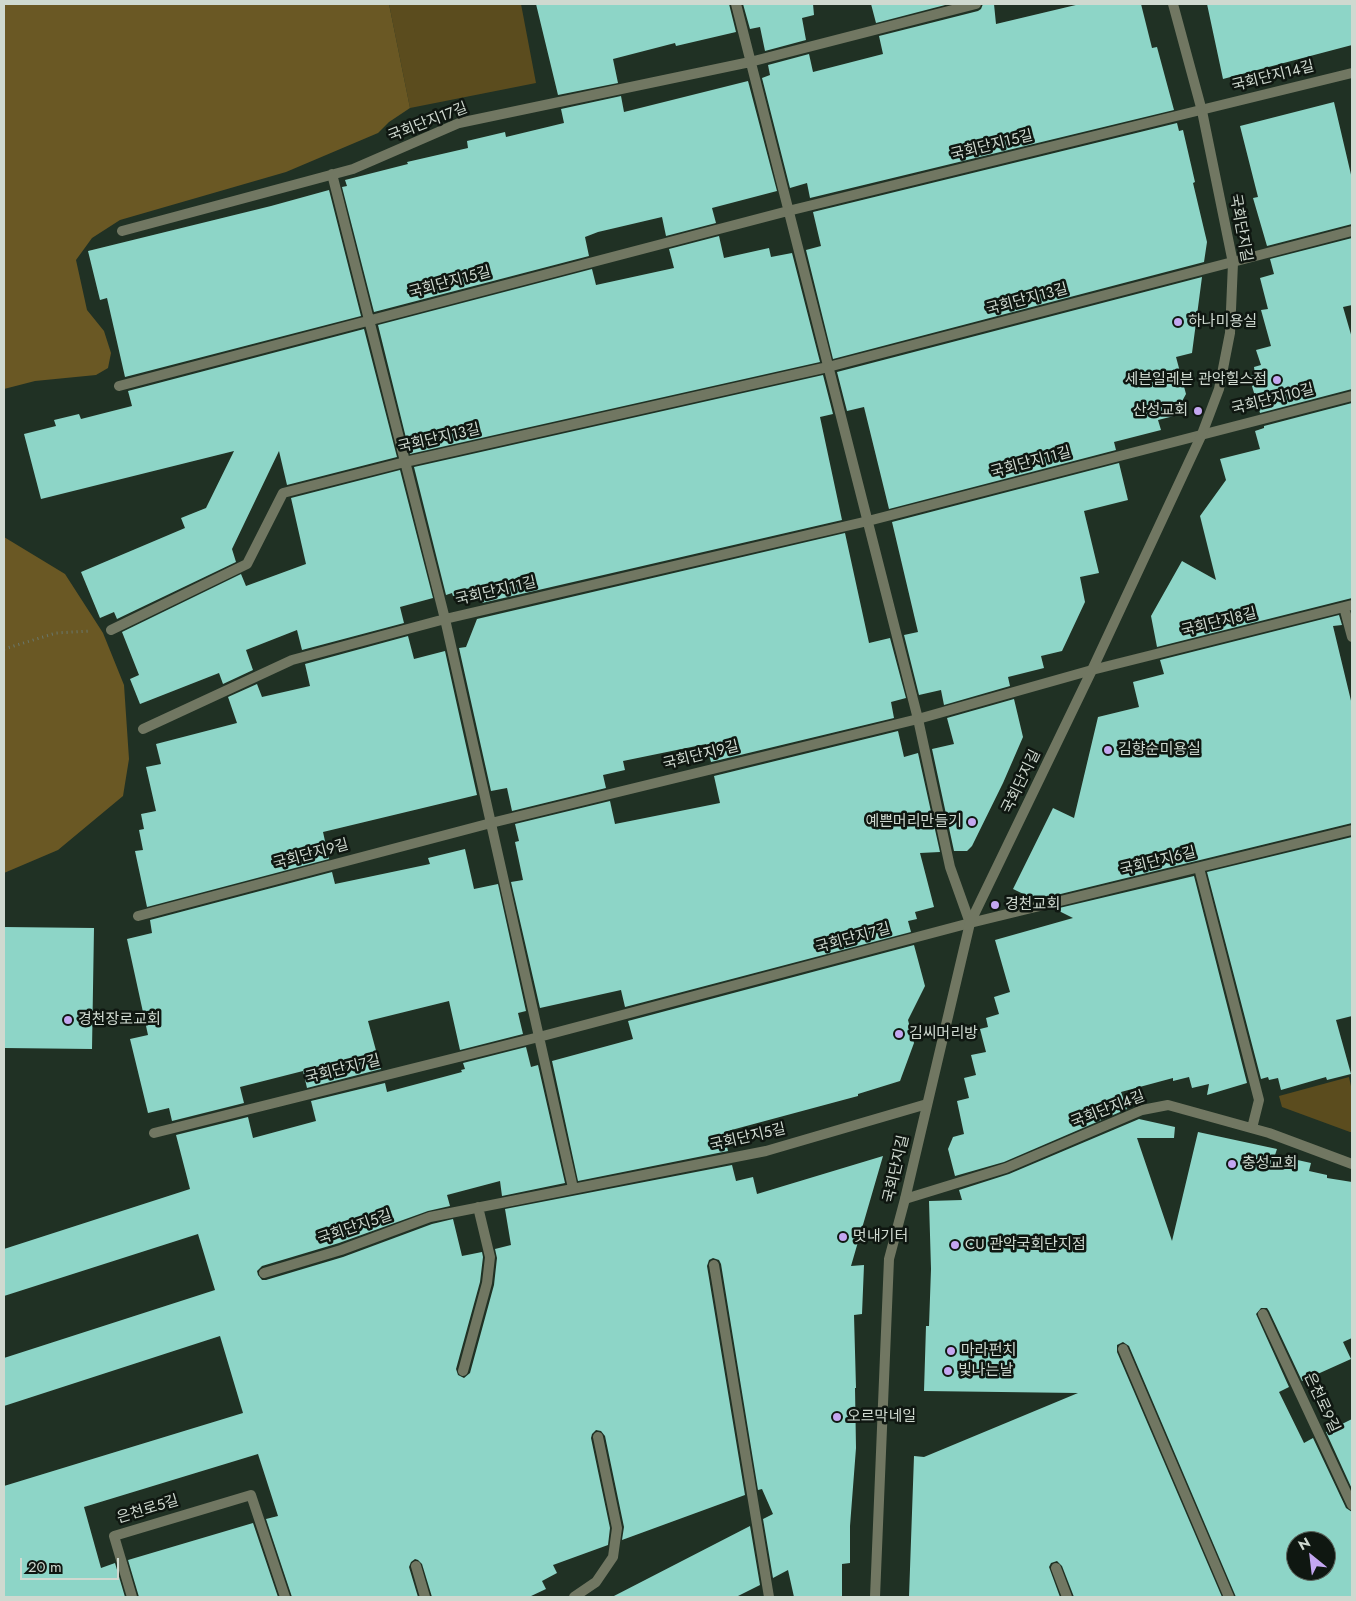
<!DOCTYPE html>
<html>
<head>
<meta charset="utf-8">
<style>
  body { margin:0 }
  #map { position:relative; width:1356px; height:1601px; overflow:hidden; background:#203124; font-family:Jost,sans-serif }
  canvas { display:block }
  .frame { position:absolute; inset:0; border:5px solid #cfd9d0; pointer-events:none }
  .north { position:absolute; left:1286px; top:1531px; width:50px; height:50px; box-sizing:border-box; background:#0f1711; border:1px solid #5c655d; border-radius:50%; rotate:331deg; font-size:14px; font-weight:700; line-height:20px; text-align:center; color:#cfd9d0 }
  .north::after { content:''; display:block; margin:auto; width:18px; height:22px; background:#c4a7f1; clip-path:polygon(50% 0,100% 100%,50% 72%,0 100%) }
  .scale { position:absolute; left:20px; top:1558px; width:99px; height:22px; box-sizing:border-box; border:2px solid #cfd9d0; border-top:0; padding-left:6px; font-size:15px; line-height:18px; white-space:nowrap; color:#cfd9d0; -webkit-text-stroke:4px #0f1711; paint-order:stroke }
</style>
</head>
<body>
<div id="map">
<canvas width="1356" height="1601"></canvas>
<div class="frame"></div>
<div class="north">N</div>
<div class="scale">20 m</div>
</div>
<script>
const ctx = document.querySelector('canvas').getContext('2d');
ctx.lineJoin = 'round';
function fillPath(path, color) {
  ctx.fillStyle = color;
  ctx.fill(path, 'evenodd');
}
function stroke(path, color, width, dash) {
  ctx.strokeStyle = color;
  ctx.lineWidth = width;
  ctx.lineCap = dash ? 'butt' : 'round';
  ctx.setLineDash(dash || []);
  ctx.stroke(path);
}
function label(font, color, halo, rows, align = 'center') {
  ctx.font = font + ' Jost,"Noto Sans KR",sans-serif';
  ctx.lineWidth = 5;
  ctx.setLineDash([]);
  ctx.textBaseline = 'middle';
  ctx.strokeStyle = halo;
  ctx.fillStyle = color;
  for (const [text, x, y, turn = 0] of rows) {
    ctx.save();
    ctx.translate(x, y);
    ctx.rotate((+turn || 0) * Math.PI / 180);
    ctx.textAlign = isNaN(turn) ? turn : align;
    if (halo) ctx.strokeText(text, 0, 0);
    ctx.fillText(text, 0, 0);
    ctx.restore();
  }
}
const green = new Path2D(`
  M389 4H521L536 83 410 108Z
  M1349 1077 1352 1091V1132H1350L1282 1107 1279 1096Z`);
const forest = new Path2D(`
  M4 4H389L410 108 389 122 378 133 286 172 120 220 92 238 76 260 87 310 104 331 111 353 108 368 96 375 35 381 4 389Z
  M4 537 65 574 103 633 124 685 129 759 123 796 58 850 4 873Z`);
const building = new Path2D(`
  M536 4H729L736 32 676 46 675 43 613 59 618 83 558 95Z
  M743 4H813L814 15 802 18 806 40 765 51 760 27 750 29Z
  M871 4H949L876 23Z
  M983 4H994L996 24 1080 4H1141L1152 48 1157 47 1174 110 810 198 807 183 790 188 762 78 770 75 768 65 809 54 813 72 883 54 879 36 978 11 981 9Z
  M1207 4H1352V45L1223 79Z
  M748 81 777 191 712 208 716 223 666 236 662 217 598 232 585 237 589 256 374 312 342 187 347 186 345 180 408 164 407 162 468 148 467 141 505 132 506 137 564 123 561 109 621 96 624 112Z
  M1334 102 1352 179V224L1267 246 1253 198 1258 197 1240 126Z
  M1177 123 1179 131 1183 130 1195 182 1193 183 1207 242 1204 262 833 359 806 250 821 246 813 212Z
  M329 190 361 316 125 377 107 298 100 300 88 251 271 206Z
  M719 236 724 258 769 248 771 257 792 253 820 362 410 454 378 325 592 269 596 285 674 268 669 249Z
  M1352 238V305L1343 307 1352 338V389L1260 413 1249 376 1255 375 1254 367 1261 365 1256 350 1271 346 1261 310 1268 309 1260 278 1274 274 1270 259Z
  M1202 277 1192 353 1176 357 1186 394 1174 416 1158 420 1161 430 1114 442 1116 450 889 509 864 407 847 411 837 372Z
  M364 329 397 457 287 485 279 451 232 549 236 562 117 619 114 612 100 618 81 572 185 528 181 518 206 508 234 451 41 499 24 434 56 426 54 420 79 414 81 419 132 406 128 391Z
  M823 375 833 414 820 417 842 520 482 603 488 588 453 596 452 593 446 595 414 467Z
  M1352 403V598L1157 647 1151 616 1182 561 1216 580 1200 516 1226 480 1220 459 1260 449 1255 431 1264 428V426Z
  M1119 463 1128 500 1084 511 1099 573 1080 577 1085 602 1062 651 1041 656 1044 668 1008 677 1010 686 944 705 941 690 919 695 904 635 918 632 892 522Z
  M400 470 433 598 400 607 404 623 302 650 297 630 246 650 253 670 223 684 219 673 140 704 130 679 139 675 122 632 241 574 246 586 306 564 291 498Z
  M845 533 869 643 890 638 906 698 891 702 894 718 711 762 706 744 623 761 625 770 603 775 606 788 512 811 507 788 491 791 459 648 466 647 477 619Z
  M1339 615 1342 625 1333 626 1352 705V823L1036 900 1013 889 1053 808 1074 818 1098 717 1139 707 1133 682 1164 674 1160 660Z
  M408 636 414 659 445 651 477 795 323 832 329 859 147 907 135 851 143 850 139 830 144 829 141 814 156 811 146 767 161 764 156 744 237 723 228 697 257 684 262 697 310 686 305 664Z
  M1014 699 1023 737 1003 783 972 846 967 851H954L932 749 954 744 947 718Z
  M898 731 904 757 918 753 940 852 920 853 934 907 915 912 917 919 908 921 911 932 625 1007 621 990 540 1008 511 882 523 880 515 842 519 841 515 824 610 801 615 824 720 803 714 776Z
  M1352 837V1016L1336 1020 1351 1074 1327 1080 1326 1077 1281 1090 1278 1078 1269 1080 1268 1077 1261 1079 1207 872Z
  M465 849 474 889 498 884 526 1011 518 1013 523 1034 460 1050 449 1001 368 1021 381 1069 307 1088 303 1071 240 1087 244 1103 172 1121 169 1108 148 1113 130 1039 148 1035 127 939 152 933 150 920 332 872 335 884 430 864 428 858Z
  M1194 876 1247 1083 1207 1095 1209 1084 1192 1088 1189 1077 1173 1081V1078L1121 1092 1127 1109 1004 1162 955 1176 948 1149 953 1137 964 1134 957 1101 969 1098 964 1078 976 1075 971 1055 986 1052 980 1029 988 1027 986 1018 999 1014 994 997 1010 992 995 940 1073 918 1055 909Z
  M4 927 94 928 92 1049 4 1048Z
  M914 945 925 986 908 1020 914 1043 900 1081 858 1094V1096L724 1132 728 1151 578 1181 552 1061 633 1039 628 1021Z
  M526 1047 531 1067 538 1065 565 1183 502 1196 500 1181 447 1195 450 1206 428 1211 339 1243 262 1266 257 1271 258 1275 262 1280H266L343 1257 432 1224 453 1219 462 1256 482 1252 483 1257 480 1282 456 1369 458 1375 464 1378 470 1373 494 1285 497 1258 495 1249 511 1245 505 1209 732 1165 736 1181 753 1177 757 1194 883 1156 851 1266 864 1265 862 1314 854 1315 856 1388H855L856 1448 850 1526V1563L842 1564V1597H794L788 1570 773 1578 763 1519 773 1514 762 1489 758 1490 721 1264 719 1260 713 1258 709 1260 707 1266 745 1495 622 1540 624 1527 605 1436 601 1431 596 1430 592 1434 591 1438 610 1528 608 1545 553 1565 557 1573 542 1581 546 1589 529 1597H432L422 1564 418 1560 415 1559 411 1562 409 1567 418 1597H292L266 1519 278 1516 258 1454 84 1507 101 1568 115 1563 125 1597H4V1486L243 1413 220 1336 4 1406V1358L215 1290 198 1234 4 1296V1249L190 1189 176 1135 248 1117 253 1138 316 1121 311 1101 385 1083 387 1092 462 1072 461 1070 465 1069 463 1063Z
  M1139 1119 1175 1127 1174 1138H1137L1172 1241 1198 1132 1277 1149 1275 1155 1311 1163 1309 1171 1327 1175V1178L1352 1182V1338L1343 1342 1351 1359 1302 1381 1269 1311 1267 1308H1261L1256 1314 1289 1387 1279 1392 1304 1443 1313 1438 1346 1508 1352 1512V1597H1236L1129 1346 1123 1342 1117 1345V1352L1222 1597H1074L1062 1566 1057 1561 1051 1563 1049 1567 1060 1597H909L914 1456 924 1457 1078 1393 924 1391 926 1326H929L931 1269 929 1201 962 1200 959 1190 1009 1174ZM1296 1541H1326V1571H1296Z
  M1352 1419V1489L1326 1432Z
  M253 1523 278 1597H139L128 1560Z
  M750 1526 760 1585 736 1597H612Z`);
const path = new Path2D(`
  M4 649 56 633 90 631`);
const service = new Path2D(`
  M736 4 918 719 950 867 970 923
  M332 174 445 619 573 1188
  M122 231 353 169 459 123 750 62 976 4
  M119 386 788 211 1352 73
  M1344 607 1352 637
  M111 630 247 564 283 493 405 462 828 367 1352 231
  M143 729 292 660 445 619 868 521 1352 396
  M1199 868 1259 1100 1252 1128
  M138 916 491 823 918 719 1092 670 1352 605
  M154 1133 539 1037 970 923 1352 830
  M905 1199 1006 1168 1142 1110 1168 1105 1269 1133 1352 1164
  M714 1265 769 1597
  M264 1273 341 1250 430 1217 766 1151 927 1104
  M1263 1314 1352 1505
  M1123 1349 1229 1597
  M463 1371 487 1283 490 1257 478 1207
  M416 1566 425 1597
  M1056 1568 1067 1597
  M132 1597 114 1536 251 1495 285 1597
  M574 1597 596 1582 613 1557 617 1528 598 1437`);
const tertiary = new Path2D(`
  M875 1597 889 1259 905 1199 970 923 1092 670 1202 434 1219 389 1230 333 1233 263 1202 111 1173 4`);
const markers = [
  [1178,322,5,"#c4a7f1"],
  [1277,380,5,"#c4a7f1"],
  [1198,411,5,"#c4a7f1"],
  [1108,750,5,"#c4a7f1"],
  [972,822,5,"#c4a7f1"],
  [995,905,5,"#c4a7f1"],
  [68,1020,5,"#c4a7f1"],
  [899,1034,5,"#c4a7f1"],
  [1232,1164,5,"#c4a7f1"],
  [843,1237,5,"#c4a7f1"],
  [955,1245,5,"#c4a7f1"],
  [951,1351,5,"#c4a7f1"],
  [948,1371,5,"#c4a7f1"],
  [837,1417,5,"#c4a7f1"]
];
const streetNames = [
  ["국회단지14길",1273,77,-14],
  ["국회단지17길",428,123,-21],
  ["국회단지15길",992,146,-14],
  ["국회단지길",1240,228,80],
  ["국회단지15길",450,283,-15],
  ["국회단지13길",1027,300,-15],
  ["국회단지10길",1273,400,-14],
  ["국회단지13길",439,439,-13],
  ["국회단지11길",1031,463,-15],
  ["국회단지11길",496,592,-13],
  ["국회단지8길",1219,623,-14],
  ["국회단지9길",701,756,-14],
  ["국회단지길",1022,782,-64],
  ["국회단지9길",311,855,-15],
  ["국회단지6길",1158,862,-14],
  ["국회단지7길",853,939,-15],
  ["국회단지7길",343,1070,-14],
  ["국회단지4길",1108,1110,-21],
  ["국회단지5길",748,1138,-13],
  ["국회단지길",897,1169,-77],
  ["국회단지5길",355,1228,-19],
  ["은천로9길",1321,1403,65],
  ["은천로5길",148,1510,-17]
];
const poiNames = [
  ["하나미용실",1188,322],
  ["세븐일레븐 관악힐스점",1267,380,"right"],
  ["산성교회",1188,411,"right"],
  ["김향순미용실",1118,750],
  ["예쁜머리만들기",962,822,"right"],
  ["경천교회",1005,905],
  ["경천장로교회",78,1020],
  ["김씨머리방",909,1034],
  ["충성교회",1242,1164],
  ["멋내기터",853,1237],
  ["CU 관악국회단지점",965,1245],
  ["마라펀치",961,1351],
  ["빛나는날",958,1371],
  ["오르막네일",847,1417]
];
fillPath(green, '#5b4c1e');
fillPath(forest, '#6a5824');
fillPath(building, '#8dd5c7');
stroke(path, '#6a786c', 3, [1, 4]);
stroke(service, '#717762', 10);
stroke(tertiary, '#717762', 10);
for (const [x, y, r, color] of markers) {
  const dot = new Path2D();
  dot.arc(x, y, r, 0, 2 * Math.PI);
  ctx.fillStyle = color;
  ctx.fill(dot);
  stroke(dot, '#0f1711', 2);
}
label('15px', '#cfd9d0', '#0f1711', streetNames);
label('15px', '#cfd9d0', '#0f1711', poiNames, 'left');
</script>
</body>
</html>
